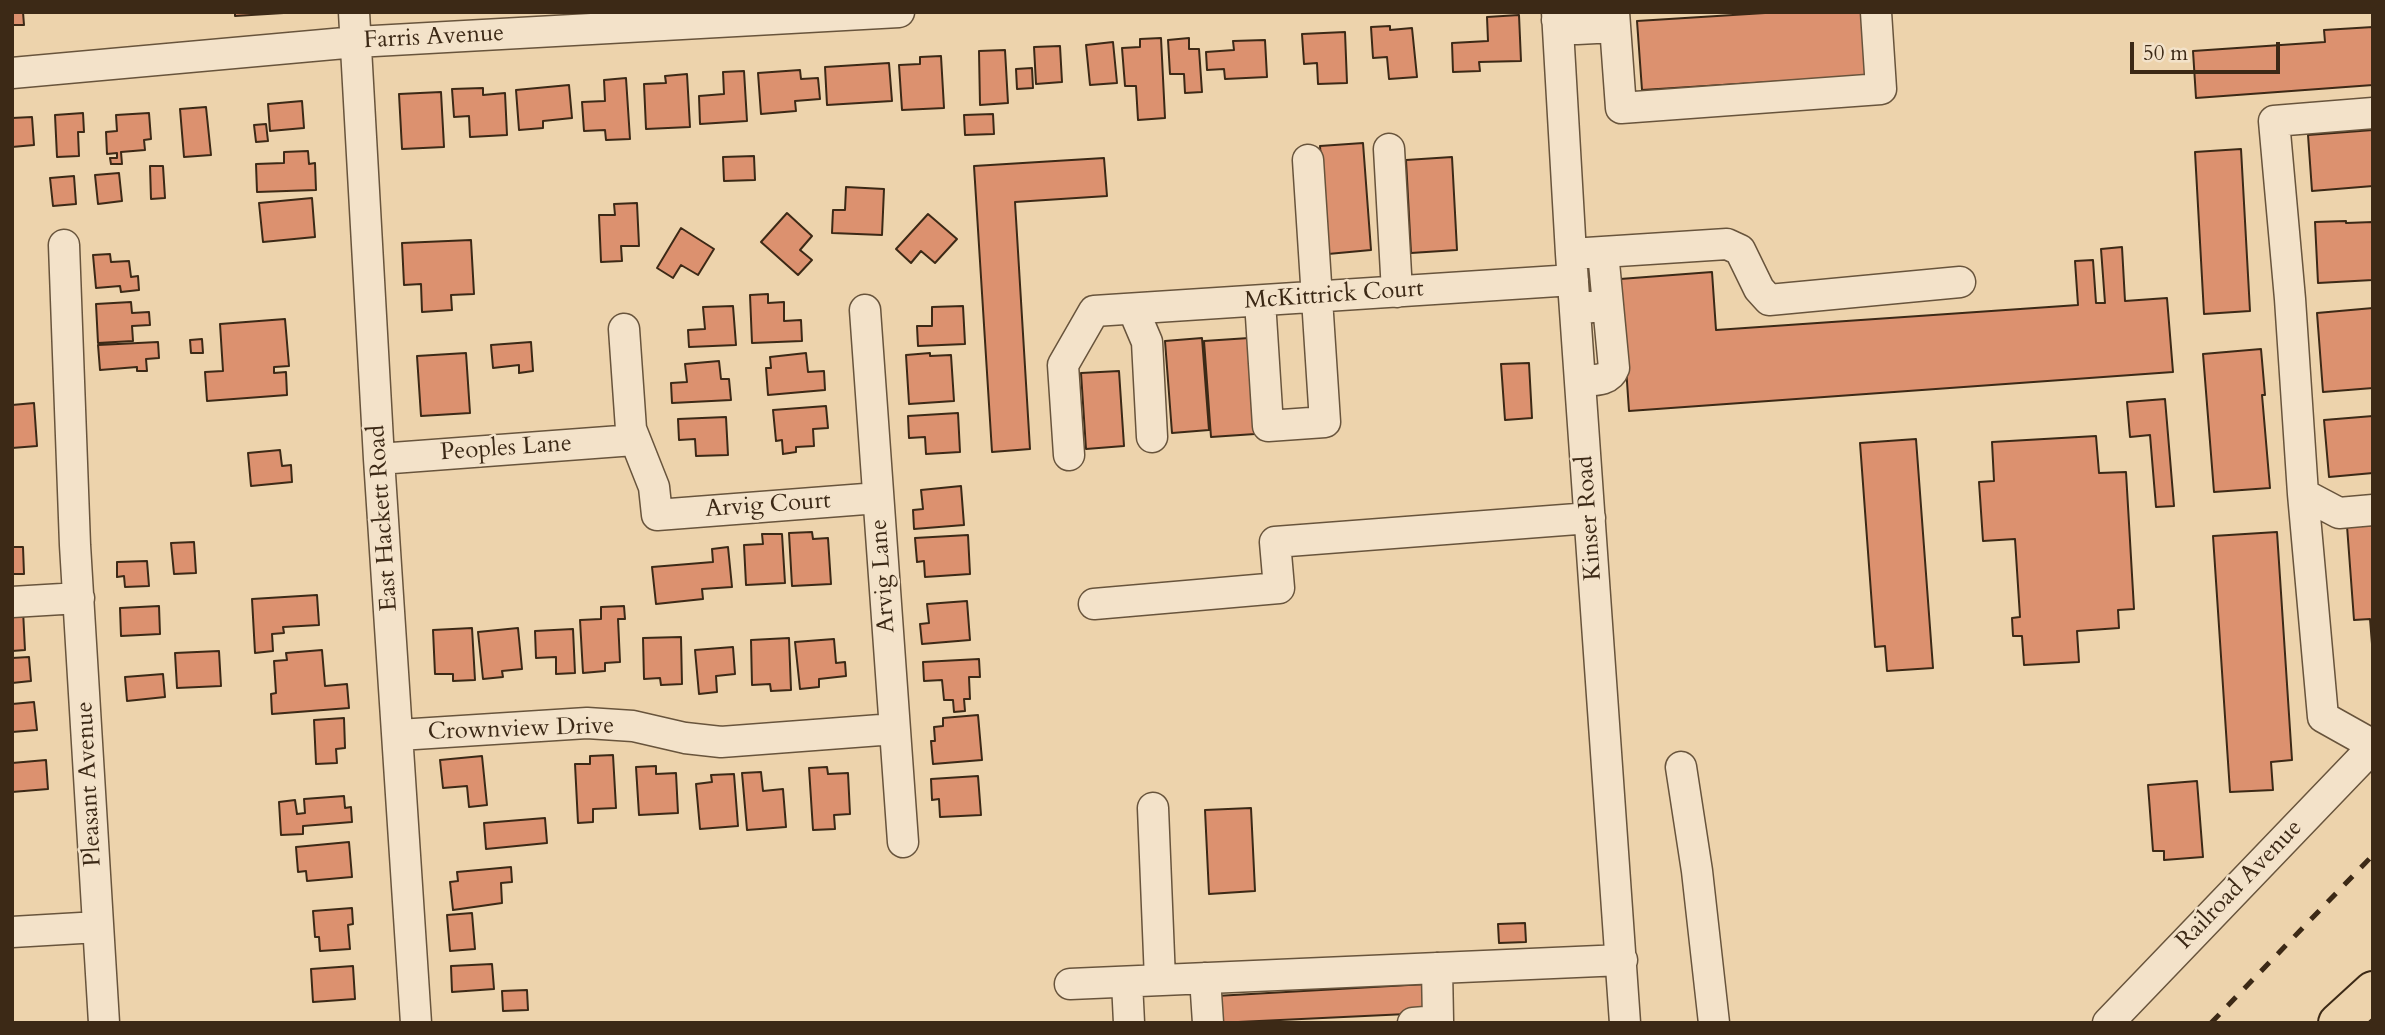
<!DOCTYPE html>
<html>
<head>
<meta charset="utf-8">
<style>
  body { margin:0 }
  #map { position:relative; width:2385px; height:1035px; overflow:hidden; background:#edd3ac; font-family:Cardo,serif }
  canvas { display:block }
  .frame { position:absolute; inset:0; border:14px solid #3c2916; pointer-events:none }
  .scale { position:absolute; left:2130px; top:42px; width:150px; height:32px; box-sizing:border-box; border:4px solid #3c2916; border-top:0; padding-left:9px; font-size:21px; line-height:24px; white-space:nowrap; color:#3c2916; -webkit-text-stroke:5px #f3e2c9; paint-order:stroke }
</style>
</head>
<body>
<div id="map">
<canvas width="2385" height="1035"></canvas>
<div class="frame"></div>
<div class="scale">50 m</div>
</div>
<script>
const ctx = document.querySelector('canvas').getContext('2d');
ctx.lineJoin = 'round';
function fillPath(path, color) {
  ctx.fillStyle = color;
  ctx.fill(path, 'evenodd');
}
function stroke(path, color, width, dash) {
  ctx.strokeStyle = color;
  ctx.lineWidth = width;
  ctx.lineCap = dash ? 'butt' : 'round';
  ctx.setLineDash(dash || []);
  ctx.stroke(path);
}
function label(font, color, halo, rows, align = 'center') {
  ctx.font = font + ' Cardo,serif';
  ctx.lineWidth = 5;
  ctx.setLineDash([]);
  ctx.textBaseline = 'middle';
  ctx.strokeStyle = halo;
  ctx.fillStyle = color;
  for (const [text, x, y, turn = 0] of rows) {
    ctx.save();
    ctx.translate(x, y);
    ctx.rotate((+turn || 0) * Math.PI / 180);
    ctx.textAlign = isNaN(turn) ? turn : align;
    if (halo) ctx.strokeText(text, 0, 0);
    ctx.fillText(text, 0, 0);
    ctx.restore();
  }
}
const building = new Path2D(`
  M12 12H23L24 25H12Z
  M235 12H300L235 16Z
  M1781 12H1863L1867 76 1642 90 1637 21Z
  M1519 15 1521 61 1479 62 1480 71 1453 72 1452 43 1488 41 1487 17Z
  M1390 26V30L1412 28 1417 77 1389 79 1387 57 1373 58 1371 27Z
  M2373 27V85L2196 98 2193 51 2325 42 2324 30Z
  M1345 32 1347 83 1318 84 1317 63 1304 64 1302 34Z
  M1161 38 1165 118 1138 120 1136 86H1125L1122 48 1140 47V39Z
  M1189 38V49H1199L1202 92 1185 93 1184 74H1170L1168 40Z
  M1265 40 1267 77 1225 79 1224 69 1207 70 1206 52 1234 50 1233 41Z
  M1113 42 1117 83 1090 85 1086 45Z
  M1060 46 1062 82 1036 84 1034 47Z
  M1005 50 1008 103 980 105 979 51Z
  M941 56 944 108 902 110 899 65 920 64V57Z
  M889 63 892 101 827 105 825 67Z
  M1032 68 1033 88 1017 89 1016 69Z
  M800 70 801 79 818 78 820 99 795 101 796 111 761 114 758 73Z
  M744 71 747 121 700 124 699 96 724 94 723 72Z
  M687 74 690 127 646 129 644 84 666 83 665 76Z
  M626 78 630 139 606 140 605 130 584 131 582 102 605 101 604 80Z
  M569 85 572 118 543 121V128L519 130 516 90Z
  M483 88V95L505 93 507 135 470 137 469 116 454 117 452 89Z
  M441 92 444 147 402 149 399 94Z
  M302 101 304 128 270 131 268 104Z
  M206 107 211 155 184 157 180 109Z
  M83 113 84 132H78L79 156 57 157 55 115Z
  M149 113 151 139 144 140 145 150 121 152 122 164H111L110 158H117V153L107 154 106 132 117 131 116 115Z
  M993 114 994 134 965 135 964 115Z
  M32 117 34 145 12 147V118Z
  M266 124 268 141 256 142 254 125Z
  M2373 130V186L2312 191 2308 135Z
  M1363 143 1371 250 1328 254 1320 146Z
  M2241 149 2250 311 2204 314 2195 152Z
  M308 151 309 164 315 163 316 190 257 192 256 164 284 163V152Z
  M754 156 755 180 724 181 723 157Z
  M1452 157 1457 250 1411 253 1406 160Z
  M1104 158 1107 196 1015 202 1030 449 992 452 974 166Z
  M150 166H163L165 198 151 199Z
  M119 173 122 201 98 204 95 175Z
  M74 176 76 204 53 206 50 178Z
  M846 187 884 189 882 235 832 233 833 210H845Z
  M312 198 315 237 263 242 259 203Z
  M637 203 639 246H621L622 261 601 262 599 215H615L614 204Z
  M787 213 812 236 800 250 812 260 798 275 761 242Z
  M928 214 957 239 935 263 921 251 911 263 896 249Z
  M2346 221V223L2373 222V280L2318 283 2315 222Z
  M681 228 714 249 698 275 681 265 673 278 657 268Z
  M471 240 474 294 451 295 452 310 422 312 421 284 404 285 402 243Z
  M2122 247 2125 301 2167 298 2173 372 1629 411 1620 279 1712 272 1716 330 2078 305 2075 261 2093 260 2096 303H2105L2101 249Z
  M110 254 111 262 129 261 131 277 138 276 139 290 121 292 120 286 96 288 93 255Z
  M768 294V303L784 302V321L801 320 802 341 752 343 750 295Z
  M131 302 132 313 149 312 150 325 132 326 133 341 98 343 96 304Z
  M733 306 736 345 689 347 688 330 705 329 703 307Z
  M963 306 965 344 918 346 917 326H932V307Z
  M2373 308V388L2323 392 2317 313Z
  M285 319 289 366 274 367V373L286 372 287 395 207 401 205 372 223 371 220 324Z
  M1202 338 1209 430 1172 433 1165 341Z
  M1249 338 1255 434 1211 437 1204 341Z
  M202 339 203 353H191L190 340Z
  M158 342 159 358 146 359 147 371H137V367L100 370 98 345Z
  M531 342 533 371 519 373V365L493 368 491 345Z
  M2261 349 2265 395H2262L2270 488 2214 492 2203 354Z
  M466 353 470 413 421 416 417 356Z
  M806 353 808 372 824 371 825 390 768 395 766 368H771L770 357Z
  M930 353V356L951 355 954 401 909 404 906 355Z
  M719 361 721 379H729L731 400 672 403 671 383 687 382 685 364Z
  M1529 363 1532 418 1505 420 1501 364Z
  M1119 371 1124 446 1086 449 1081 373Z
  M2165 399 2174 506 2156 507 2150 435 2130 437 2127 402Z
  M34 403 37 446 12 448V405Z
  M826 406 828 428 813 429 814 446 796 447V452L783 454 782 440 776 441 773 410Z
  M958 413 960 452 926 454 925 437 909 438 908 416Z
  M2373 416V473L2329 477 2324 420Z
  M726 417 728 455 696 456 695 439 679 440 678 419Z
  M2096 436 2099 473 2126 472 2134 609 2118 610 2119 628 2077 631 2079 662 2024 665 2022 636H2013L2012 618 2020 617 2015 539 1983 541 1979 482 1994 481 1992 442Z
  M1916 439 1933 668 1887 671 1885 646 1875 647 1860 443Z
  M280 450 282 466 291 465 292 482 251 486 248 453Z
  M961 486 964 525 914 529 913 510 923 509 921 490Z
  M2373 524V644H2372L2370 619 2354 620 2347 526Z
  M812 532 813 539 828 538 831 584 792 586 789 533Z
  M2277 532 2292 760 2271 762 2273 790 2230 792 2213 536Z
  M762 534H782L785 583 746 585 744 545 763 544Z
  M968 535 970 574 925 577 924 561 917 562 915 538Z
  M194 542 196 573 174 574 171 543Z
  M12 547H23L24 574H12Z
  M728 547 732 587 702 589 703 599 656 604 652 567 713 562 712 549Z
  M147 561 149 586 125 587 124 576 117 577V562Z
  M317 595 319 625 283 627 284 633 272 634 273 651 255 653 252 599Z
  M967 601 970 640 922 644 920 624 929 623 927 604Z
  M159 606 160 634 121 636 120 608Z
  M624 606 625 619H618L620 662 605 663V671L583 673 580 620 601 619V607Z
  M12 610H23L25 650 12 651Z
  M472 628 475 680 453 681V674H435L433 630Z
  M518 628 522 669 502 671 503 677 483 679 478 632Z
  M573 629 575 673 556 674V657L536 658 535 631Z
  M681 637 682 684 661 685 660 678 644 679 643 638Z
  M789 638 791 690 771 691 770 684 752 685 751 640Z
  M834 639 836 663 845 662 846 676 819 679V687L800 689 795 642Z
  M733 647 735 674 716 676 717 692 699 694 695 650Z
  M322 650 325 686 347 684 349 708 272 714 271 694 276 693 274 661 287 660 286 653Z
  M219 651 221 686 177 688 175 653Z
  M29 657 31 681 12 683V658Z
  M979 659 980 677H969L970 699H964L965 711 954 712 953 700H944L942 680 924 681 923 662Z
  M163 674 165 697 127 701 125 677Z
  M34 702 37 730 12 732V704Z
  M978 715 982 760 933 764 931 741H935L934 727 943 726V718Z
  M344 718 345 748 336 749 337 763 316 764 314 720Z
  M613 755 616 808 593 809V822L578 823 575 764H590V756Z
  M482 756 487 805 469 807 467 786 443 788 440 760Z
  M46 760 48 789 12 792V763Z
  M656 766V774L676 773 678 813 639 815 636 767Z
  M827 767 828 774 848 773 850 814 834 815 835 829 813 830 809 768Z
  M761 772 763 791 783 789 786 827 747 830 742 773Z
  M734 774 738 826 700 829 696 784 712 782 711 775Z
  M978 776 981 815 940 817 939 799 932 800 931 779Z
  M2197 781 2203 857 2164 860V851H2153L2148 785Z
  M344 796 345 808 351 807 352 822 303 826V834L281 835 279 802 295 800 297 814 305 813 304 799Z
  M1251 808 1255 891 1209 894 1205 810Z
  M545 818 547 843 486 849 484 823Z
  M349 842 352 877 307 881 306 871 298 872 296 847Z
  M511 867 512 882 501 883 502 903 453 910 450 882 458 881 457 872Z
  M352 908 353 924 348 925 350 949 320 951 319 937H315L313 911Z
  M472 913 475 949 450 951 447 915Z
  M1525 923 1526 942 1499 943 1498 924Z
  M492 964 494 989 452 992 451 966Z
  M353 966 355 999 313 1002 311 969Z
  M1426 984 1428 1013 1217 1023 1216 996Z
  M527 990 528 1010 503 1011 502 991Z`);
const minor = new Path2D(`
  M354 12 379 459 416 1023
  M1557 12 1571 254 1625 1023
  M1614 12 1621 108 1881 89 1876 12
  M1557 20 1577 29 1615 27
  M12 73 356 42 899 12
  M2373 113 2274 121 2290 299 2303 494 2339 513 2373 510
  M1389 149 1397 292
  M64 245 75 545 104 1023
  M1603 252 1608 305
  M1571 254 1727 244 1740 250 1759 289 1769 300 1960 282
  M1260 301 1268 426 1325 422 1308 160
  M1133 309 1147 342 1152 437
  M1575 309 1608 305 1614 368C1609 382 1593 380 1580 381
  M865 310 903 842
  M624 329 631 429 654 487 657 515 878 498
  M1069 455 1063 365 1094 311 1573 280
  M379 459 634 440
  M2303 494 2323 717 2373 745
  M12 602 79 598
  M1094 604 1279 588 1275 542 1590 518
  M399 735 587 723 633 726 685 738 721 742 894 729
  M1681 767 1697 871 1714 1023
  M1153 808 1160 980
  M12 932 98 927
  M1205 978 1208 1023
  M1127 982 1129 1023
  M1070 984 1622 960
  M1413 1023 1438 1021 1437 968
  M2108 1023 2373 747`);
const highway = new Path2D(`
  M2338 1023 2373 991`);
const rail = new Path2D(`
  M2211 1023 2373 855`);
const streetNames = [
  ["Farris Avenue",434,38,-3],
  ["McKittrick Court",1334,296,-4],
  ["Peoples Lane",506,449,-4],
  ["Arvig Court",768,506,-4],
  ["East Hackett Road",384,518,-94],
  ["Kinser Road",1590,518,-94],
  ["Arvig Lane",884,576,-94],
  ["Crownview Drive",521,730,-2],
  ["Pleasant Avenue",90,784,-93],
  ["Railroad Avenue",2240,885,-46]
];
fillPath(building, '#dc916f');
stroke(building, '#3c2916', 2);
stroke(minor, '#68543c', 33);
stroke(highway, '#3c2916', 42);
stroke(minor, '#f3e2c9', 30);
stroke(highway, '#edd3ac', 38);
stroke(rail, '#3c2916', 5, [12, 12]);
label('24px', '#3c2916', '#f3e2c9', streetNames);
</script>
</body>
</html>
